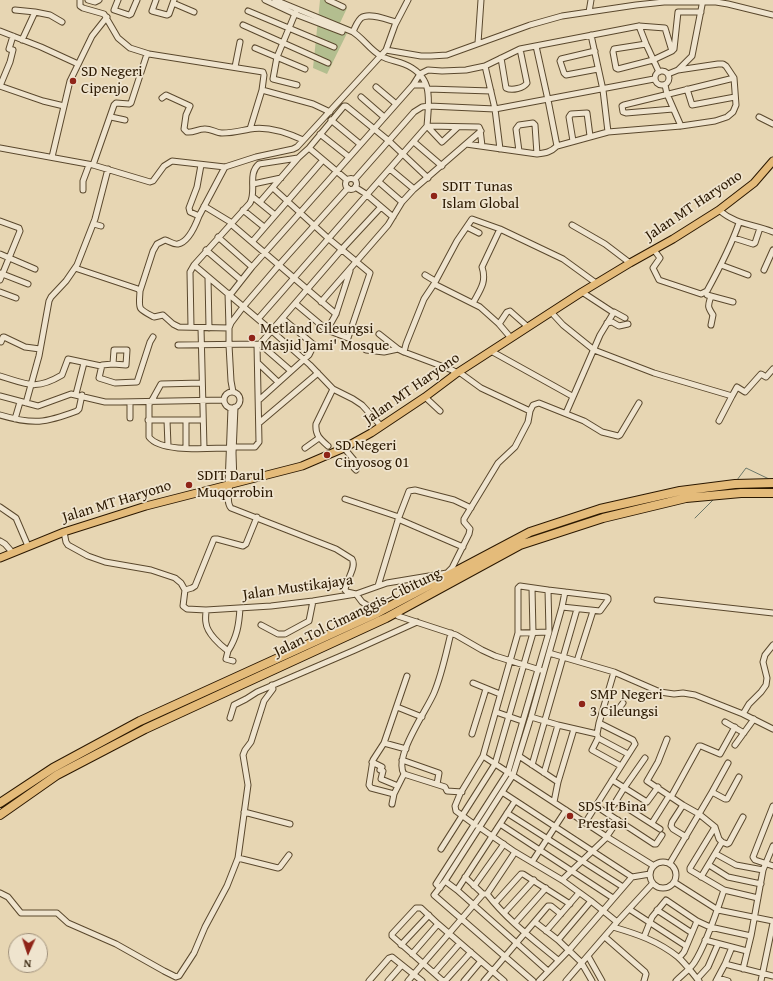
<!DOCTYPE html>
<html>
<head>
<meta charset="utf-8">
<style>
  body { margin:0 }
  #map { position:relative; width:773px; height:981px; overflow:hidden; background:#e7d6b3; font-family:"Gentium Book Plus",serif }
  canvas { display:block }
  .north { position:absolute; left:8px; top:933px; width:40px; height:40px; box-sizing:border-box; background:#efe4ce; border:1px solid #a1927c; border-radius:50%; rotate:183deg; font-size:11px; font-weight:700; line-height:16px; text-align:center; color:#2b1800 }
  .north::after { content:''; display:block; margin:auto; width:14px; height:18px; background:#8f2418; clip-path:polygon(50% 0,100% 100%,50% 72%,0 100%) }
</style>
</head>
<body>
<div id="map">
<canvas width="773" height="981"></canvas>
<div class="north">N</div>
</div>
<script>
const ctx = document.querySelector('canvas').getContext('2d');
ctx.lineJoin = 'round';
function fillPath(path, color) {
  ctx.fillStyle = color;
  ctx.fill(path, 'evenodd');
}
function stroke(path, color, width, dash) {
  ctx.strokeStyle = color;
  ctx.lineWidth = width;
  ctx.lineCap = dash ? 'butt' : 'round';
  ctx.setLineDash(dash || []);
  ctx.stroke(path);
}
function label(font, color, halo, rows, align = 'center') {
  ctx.font = font + ' "Gentium Book Plus",serif';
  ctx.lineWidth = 3.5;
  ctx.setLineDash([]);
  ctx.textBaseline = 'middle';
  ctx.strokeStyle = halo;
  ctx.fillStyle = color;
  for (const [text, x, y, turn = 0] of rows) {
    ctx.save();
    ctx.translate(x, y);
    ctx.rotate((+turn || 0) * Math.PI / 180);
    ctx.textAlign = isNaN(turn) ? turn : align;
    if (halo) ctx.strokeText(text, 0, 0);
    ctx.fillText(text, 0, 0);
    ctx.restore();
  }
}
const green = new Path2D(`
  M320 0H331L347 8 340 23 350 27 327 74 313 68Z`);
const stream = new Path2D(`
  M737 480 746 468 769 479
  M695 518 715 498`);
const minor = new Path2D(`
  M80 0V6L83 8 104 14 118 38 130 48 149 54 263 72 264 75 262 90 250 129
  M88 0 95 2 99 0
  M118 0 114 10 129 15 131 14 137 0
  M156 0 152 11 167 15 169 14 174 0
  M265 0 295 14 342 32
  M275 0 353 32C363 38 370 50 381 56 388 60 396 61 404 64 434 76 429 100 427 126L442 142 457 128
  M328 0 343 7
  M173 3 194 12
  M15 10 35 12 22 40
  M248 11 334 47
  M35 12 50 15 62 22
  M589 12 591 0
  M243 25 328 63
  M639 26 646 44 659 72
  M0 31 41 47 78 64
  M353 32C355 27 358 21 361 18 369 12 388 20 396 22
  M591 35 603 90 608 132
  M13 36 9 49 13 50 10 62 0 86 43 101 64 106
  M478 43 481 0
  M646 44 614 49 613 52 616 68 618 69 653 60 672 51 674 49 678 12H701
  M536 46 548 100 557 146
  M255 48 305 69
  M386 50 421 56H431L447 55 530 25 562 16 636 5 664 2H716L728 4 773 15
  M595 51 561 59 560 61 564 73 566 75 598 69
  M501 58 506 88C512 91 524 88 527 83L520 49
  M485 66 495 109 500 149
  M235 67 240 42
  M655 78a7 7 0 1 1 14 0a7 7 0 1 1-14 0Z
  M668 74 678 70 692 56 703 0
  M297 85 273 79 277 57 297 9
  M413 85H426
  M665 85 667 94 681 126
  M376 87 395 103
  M428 89 491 91
  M687 89 692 105 735 97
  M262 90 313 104 330 112
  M361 97 384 117
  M162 98 166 95 190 106 186 115 184 129 187 132C193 133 198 129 204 129 210 128 216 133 222 133 234 133 239 131 250 129 267 126 288 133 303 140
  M673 109 626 113 623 112 622 106 624 105 734 78
  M111 117 125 120
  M759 117 773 124
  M331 120 360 144
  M320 134 349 157
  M573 141 569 117 571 114 587 113 590 136
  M414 142 442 166
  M466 144 481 131
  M0 148 93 165 150 182 153 181 164 166 172 161 225 167 256 157 293 149 297 147 386 50 395 25 408 0
  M309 148 347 180
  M519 151 516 129 519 125 533 123 535 125 537 154
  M52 157 70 81 92 36 107 17
  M93 165 114 105 116 103 129 104 131 103 147 54
  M201 165 197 187 189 208 190 212 199 216 225 167
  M390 169 414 189
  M345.5 184a5.5 5.5 0 1 1 11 0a5.5 5.5 0 1 1-11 0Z
  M355 179 414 112 422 107 429 106 495 109 654 79
  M379 182 402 202
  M253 184 281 178
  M355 187 366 194 393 217
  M273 188 329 239 370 273 348 338 327 330 296 304
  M83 190V181L89 165
  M253 197 275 215
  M260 202 298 158 309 148 344 106H346L389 141 428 178
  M204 206 232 223
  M243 210 264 227
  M719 210C736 225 753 224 773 232
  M0 221 19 228 20 231 0 280
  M94 224 101 226
  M231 224 336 314
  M572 225 605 244 630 263
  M467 227 479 233
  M218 237 252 267
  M734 238 753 244 755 243 760 228
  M252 242 323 160
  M206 250 241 280
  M654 250 660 258 653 268 659 280 701 294 707 291C719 269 731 246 739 223
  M0 254 35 269
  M194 265 272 331 310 365 333 389 353 399 362 405 381 426
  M721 265 748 275
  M75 268 138 289 140 291C139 310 137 308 154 317L163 315 173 324 179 327 229 328 228 293
  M764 270 773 250
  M0 273 28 284
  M425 275 435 281
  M208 278 209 328
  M434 284 480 307 499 324 511 338
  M140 291 153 251 157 244 165 240C169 241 174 245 178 244 189 242 196 224 199 216
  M0 292 16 298
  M582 292 611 311
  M230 295 252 267 413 85 420 74 428 70 442 71 466 70 485 66 520 49 639 26 665 28 672 51
  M707 295 733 302
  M711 296C708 306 707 306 713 315L711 325
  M321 302 388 225 402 202 414 189 466 144 537 154C546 153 551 152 557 146L608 132 681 126 715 121 727 117 733 112 736 105 734 78 726 66 723 64H718L678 70
  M473 303C480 290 487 282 482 267L500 229
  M551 312 563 325 594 350 654 373 732 396 737 387 745 392 761 374 766 377 773 369
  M258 319 427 126 479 127 480 129 482 146
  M607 323 612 322 619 326 628 324
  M499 324 507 312 510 311 528 327
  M191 327 190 272 194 265 250 203C257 191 247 174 259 164L298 158
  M201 328 204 448
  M327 330 336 314 350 271
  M379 334 398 349
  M1 342 3 337H4L25 347 40 349
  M260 344 291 371
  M178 345 260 344 342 249 381 207
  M366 350 384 352 398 349 404 352
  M491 351 572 396
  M258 363 278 382
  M113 364 126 365 127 350H114L113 364 102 365 99 378 115 383 137 382 150 342 153 337
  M457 373 452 370 404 352 406 344 424 299 434 284 457 241 472 219 500 229 563 259 596 283
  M0 376C27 384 35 391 62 375L68 359 101 366
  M233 392 231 381 229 345V328L231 323 243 307 279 265 348 188
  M224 400a8 8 0 1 1 16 0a8 8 0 1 1-16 0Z
  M76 394 84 363
  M0 396 38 406 71 394 105 402H120L224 400
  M425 397 440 411
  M259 400 309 355 314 345 283 319
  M130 402V418
  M149 402V437C161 453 209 448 229 448
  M151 402 161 384 202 383
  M26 403 39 356 49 301 51 297 66 281 77 265 95 219 108 169
  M530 411 533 405 539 403 584 421 602 432 618 436 620 435 639 403
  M566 413 600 335 614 312 625 318
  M0 415C34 425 45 423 77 411L79 409 82 395
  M15 419 20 402
  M148 420H203
  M167 420 168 446
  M186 420V448
  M719 421 732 396
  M259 423 318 373
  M328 446C320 439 315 435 316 424L333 389
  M233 447H255L259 442 257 345
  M305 448 319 438
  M344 448 354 460V468L356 470
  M234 483 233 453 235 407
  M230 484C229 492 226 502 231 508L336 549 352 559C357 567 346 580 345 590L347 592 356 594 362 602 370 607
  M228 485 231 408
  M345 499 399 517
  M0 507 16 518 28 546
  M398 519 463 547
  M64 532 66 542 68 545 88 556 105 562 151 570 175 578 181 583 185 590 183 606 187 609 206 610 271 606 313 601 356 594 387 583 447 573 452 568 469 534 470 529 464 522V519L498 463 515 447 528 422 530 411 481 388 459 372
  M0 541 5 544 12 552
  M378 586 399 517 409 491 415 490 454 500 471 508
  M185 590 192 588 195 586 214 539H217L243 546 246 544 257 517
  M657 600 773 613
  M562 607 600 611 608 600V598L606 597 565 592
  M206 610C206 614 205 619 206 623 207 633 220 645 228 651L226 659 233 661
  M398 616 456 635 482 650 495 656 540 670
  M261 625 278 634H285L309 621 313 601
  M518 633 549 632
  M228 651C237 637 239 625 240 608
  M549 653 614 672 660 692 674 694 683 693 695 695 743 714 773 729
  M577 661 593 611
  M614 672 599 723 597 734 598 738 592 750 621 766
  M473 683 500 694
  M397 707 422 717
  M603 710 615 714 623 703
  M496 712 522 721
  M743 714 749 704 761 692 766 685 767 678 763 662 765 655 773 645
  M531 717 558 725 597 734
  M230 718 234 705 246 699 257 692 355 650 417 622
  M725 722 744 733
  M472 734 486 689
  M598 738 628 754
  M667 739 658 762 647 781 683 805 699 814 715 827 690 868V870L724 890 758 898
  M384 743 406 749
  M735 745 754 719
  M483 756 607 837 654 866
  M519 756 558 782
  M402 760 439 773 437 784
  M372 762 382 767 380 770 383 771 381 779 398 786
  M532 765 577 609
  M544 773 558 725
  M404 774 445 787 447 791 462 792
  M612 780 647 802 658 787
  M502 792 632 877
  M712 792 728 763
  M394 794 371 788 369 785 373 760 384 743 407 676
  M671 797 699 746H701L720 754 735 727
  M616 801 660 829
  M554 802 558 782 574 729
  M392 804 394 794 404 774C393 757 427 710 434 693 442 674 446 653 451 633
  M683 805 672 822 671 826 673 829 686 837
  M596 806 654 844H656L662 835
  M773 806 753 857 755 860 773 866
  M244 812 290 824
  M507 813 623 887
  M608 814 624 788 645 758
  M585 823 635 744 633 740 599 723
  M652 823 669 796
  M500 824 613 898
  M479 827 515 852 562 880 591 901 617 922
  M722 842 727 844 729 843 743 817
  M441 849 495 764 533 633 532 588
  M716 854 736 865 763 870
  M238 858 278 868 280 867 289 855
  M650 875a13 13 0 1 1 26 0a13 13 0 1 1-26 0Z
  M532 862 566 810
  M670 863 712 792 725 799H727L739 777
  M709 865 728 877 761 884
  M465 877 483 894H487C507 920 534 940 558 960
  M701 877 722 842 719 839 715 827
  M562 880 605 839 618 820
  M445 881 457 890 548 971
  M674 882 718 910 773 921
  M474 886 504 844
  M440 888 436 884 508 772 549 632 548 590 520 586 518 588V633L483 756 460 794 455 806 456 811 475 825
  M457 890 515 801
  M0 893 8 897 21 913H57L68 923 116 944 164 971 176 977 179 976 194 953 205 927 227 886 238 858 248 785 243 755 245 750 251 742 264 701 273 689 272 685
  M487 894 515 852
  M495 903 521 874H523L570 904
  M629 909 686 946
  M657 910 692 933
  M504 913 534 880
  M535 922 558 940 581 962 592 981
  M515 923 546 888
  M613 927C637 934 658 941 678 957 686 964 692 973 699 981
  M546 931 579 893
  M605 937 645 972 646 974 644 981
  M644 937 652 917 666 900 697 921 710 927 751 936
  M558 940 591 901
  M705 940 747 951
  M401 945 429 915
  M412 954 438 924
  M588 956 602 981
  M679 958 684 952 697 921
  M725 964 773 976
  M743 969 751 936 763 870 773 846
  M434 973 460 943
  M718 978 728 981
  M697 979 708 967 718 944
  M369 981 389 958 392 957 422 981
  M388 981 402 965
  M408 981 483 894
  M443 981 392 936V934L416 908H421L438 924 504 981
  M445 981 471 952
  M464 981 481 961
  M484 981 548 906H551L561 914
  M533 981 434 895 445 881 513 775 531 717 562 607 565 592 548 590
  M539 981 569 950 632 877 650 874
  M566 981 617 922 653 883
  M676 981C682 975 689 970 694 963 706 945 717 911 724 890
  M716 981 725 964 732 947
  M761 981 773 923`);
const major = new Path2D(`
  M0 558 64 532 146 506 302 466 344 448 371 433 425 397 457 373 582 292 630 263 673 239 719 210 754 183 773 161`);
const highway = new Path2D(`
  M0 803 53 768 140 721 377 613 530 532 600 509 680 491 735 484 773 483
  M0 815 57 775 145 729 386 618 520 545 603 518 686 498 741 493H773`);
const markers = [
  [73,81,4,"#8f2418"],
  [434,196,4,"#8f2418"],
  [252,338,4,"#8f2418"],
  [327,455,4,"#8f2418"],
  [189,485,4,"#8f2418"],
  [582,704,4,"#8f2418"],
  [570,816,4,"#8f2418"]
];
const poiNames = [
  ["SD Negeri",81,72],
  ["Cipenjo",81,89],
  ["SDIT Tunas",442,187],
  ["Islam Global",442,204],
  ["Metland Cileungsi",260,329],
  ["Masjid Jami' Mosque",260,346],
  ["SD Negeri",335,446],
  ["Cinyosog 01",335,463],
  ["SDIT Darul",197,476],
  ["Muqorrobin",197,493],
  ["SMP Negeri",590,695],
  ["3 Cileungsi",590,712],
  ["SDS It Bina",578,807],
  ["Prestasi",578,824]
];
const streetNames = [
  ["Jalan MT Haryono",694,206,-34],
  ["Jalan MT Haryono",412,389,-35],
  ["Jalan MT Haryono",117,502,-17],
  ["Jalan Mustikajaya",298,588,-8],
  ["Jalan Tol Cimanggis–Cibitung",358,613,-26]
];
fillPath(green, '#b3be8f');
stroke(stream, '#6c786a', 1);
stroke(minor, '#5a482d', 7);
stroke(major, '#2b1800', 9);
stroke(highway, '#2b1800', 10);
stroke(minor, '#efe4ce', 5);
stroke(major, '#e4bb7a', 7);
stroke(highway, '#e4bb7a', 8);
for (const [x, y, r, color] of markers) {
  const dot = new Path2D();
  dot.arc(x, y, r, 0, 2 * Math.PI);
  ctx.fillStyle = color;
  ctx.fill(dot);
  stroke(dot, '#efe4ce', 1.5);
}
label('15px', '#2b1800', '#efe4ce', poiNames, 'left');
label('15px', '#2b1800', '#efe4ce', streetNames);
</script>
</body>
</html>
